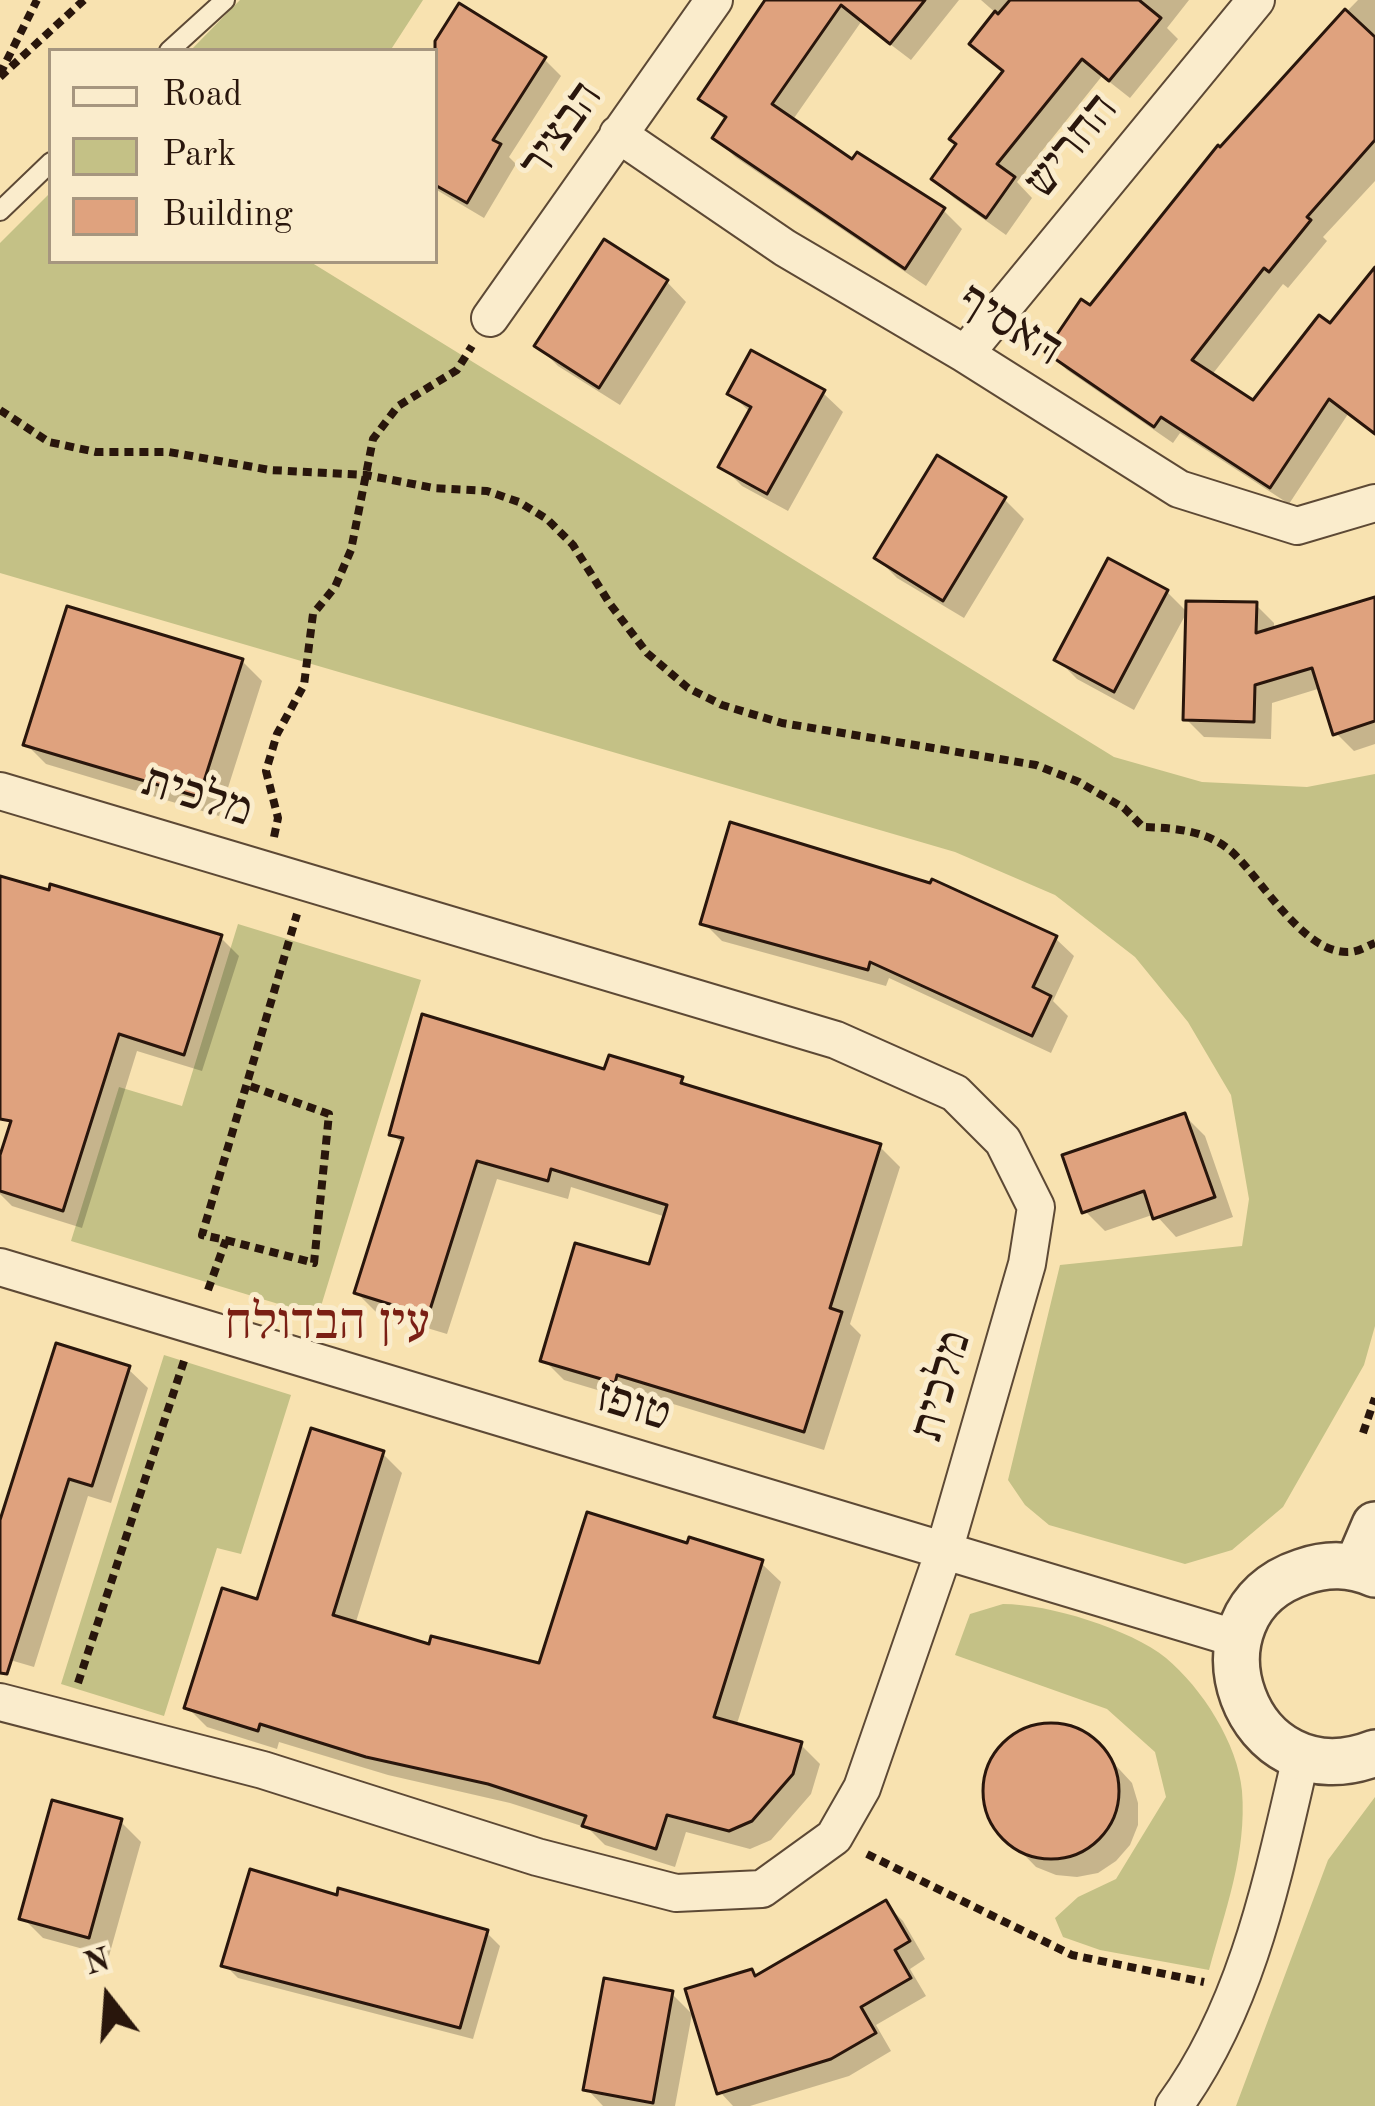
<!DOCTYPE html>
<html>
<head>
<meta charset="utf-8">
<style>
  body { margin:0 }
  #map { position:relative; width:1375px; height:2106px; overflow:hidden; background:#f8e2b0; font-family:"Old Standard TT",serif }
  canvas { display:block }
  .legend { position:absolute; left:48px; top:48px; width:390px; height:216px; box-sizing:border-box; background:#faeccc; border:3px solid #a6967f; margin:0; padding:15px 21px; list-style:none; font-size:36px; color:#29160c }
  .legend li { display:flex; align-items:center; gap:24px; height:60px }
  .legend b { width:60px; border:3px solid #a6967f }
  .north { position:absolute; left:48px; top:1938px; width:120px; height:120px; -webkit-text-stroke:9px #faeccc; paint-order:stroke; rotate:343deg; font-size:33px; font-weight:700; line-height:48px; text-align:center; color:#29160c }
  .north::after { content:''; display:block; margin:auto; width:42px; height:54px; background:#29160c; clip-path:polygon(50% 0,100% 100%,50% 72%,0 100%) }
</style>
</head>
<body>
<div id="map">
<canvas width="1375" height="2106"></canvas>
<ul class="legend">
<li><b style="height:15px;background:#faeccc"></b>Road</li>
<li><b style="height:33px;background:#c4c186"></b>Park</li>
<li><b style="height:33px;background:#dfa27e"></b>Building</li>
</ul>
<div class="north">N</div>
</div>
<script>
const ctx = document.querySelector('canvas').getContext('2d');
ctx.lineJoin = 'round';
function fillPath(path, color) {
  ctx.fillStyle = color;
  ctx.fill(path, 'evenodd');
}
function stroke(path, color, width, dash) {
  ctx.strokeStyle = color;
  ctx.lineWidth = width;
  ctx.lineCap = dash ? 'butt' : 'round';
  ctx.setLineDash(dash || []);
  ctx.stroke(path);
}
function label(font, color, halo, rows, align = 'center') {
  ctx.font = font + ' "Old Standard TT","Frank Ruhl Libre",serif';
  ctx.lineWidth = 10;
  ctx.setLineDash([]);
  ctx.textBaseline = 'middle';
  ctx.strokeStyle = halo;
  ctx.fillStyle = color;
  for (const [text, x, y, turn = 0] of rows) {
    ctx.save();
    ctx.translate(x, y);
    ctx.rotate((+turn || 0) * Math.PI / 180);
    ctx.textAlign = isNaN(turn) ? turn : align;
    if (halo) ctx.strokeText(text, 0, 0);
    ctx.fillText(text, 0, 0);
    ctx.restore();
  }
}
const green = new Path2D(`
  M240 0H423L390 51H190Z
  M51 192V261H309L1114 757 1202 782 1307 787 1375 774V1326L1364 1365 1283 1507 1232 1550 1185 1564 1049 1525 1025 1505 1008 1480 1060 1265 1242 1246 1249 1199 1231 1095 1188 1022 1135 957 1055 895 955 852 0 573V243Z
  M238 924 421 980 318 1316 71 1241 119 1087 182 1106Z
  M164 1355 291 1395 241 1554 217 1548 164 1716 61 1684Z
  M1003 1604C1049 1604 1130 1629 1166 1658 1202 1688 1238 1744 1242 1791 1247 1853 1225 1911 1209 1970L1100 1950 1063 1937 1055 1918 1078 1897 1116 1879 1166 1797 1155 1752 1107 1709 955 1655 970 1614Z
  M1375 1797V2106H1236L1328 1860Z`);
const shadow = new Path2D(`
  M769 0H959L911 60 861 22 792 121 853 163 943 210 962 229 926 286 735 157 716 138 726 121 702 98Z
  M981 0H1189L1167 28 1178 39 1130 98 1102 76 1017 182 1032 198 1006 235 954 198 934 179 1005 73 973 44 997 14Z
  M1358 0H1375V181L1323 237 1327 241 1288 288 1283 284 1211 376 1254 404 1330 327 1375 271V435L1348 414 1289 504 1180 433 1173 443 1067 370 1049 352 1091 309 1312 47Z
  M460 7 544 59 561 76 509 157 516 164 484 218 435 189 433 51Z
  M667 282 686 302 620 405 558 366 538 346Z
  M823 393 843 412 788 511 742 486 722 466 751 413 731 394Z
  M1004 499 1024 519 964 618 897 578 877 558Z
  M1167 592 1187 612 1134 710 1077 679 1057 659Z
  M1375 600V744L1354 751 1336 733 1321 688 1272 703 1271 739 1204 737 1186 719 1256 605 1274 623V631Z
  M242 661 262 681 219 816 46 764 26 744Z
  M0 879 220 937 239 956 202 1071 137 1051 82 1228 12 1206 0 1194V1165L42 1031 0 1019Z
  M704 923 1055 938 1074 956 1053 1001 1068 1016 1051 1053 889 978 886 986 722 941Z
  M606 1073 681 1080 690 1089 880 1147 900 1167 850 1324 861 1335 824 1450 637 1393 634 1401 564 1380 544 1360 651 1268 666 1217 571 1187 568 1199 497 1179 447 1334 377 1313 357 1293 404 1145 392 1134Z
  M1185 1116 1205 1136 1233 1217 1176 1237 1155 1214 1105 1231 1085 1211Z
  M128 1369 148 1388 111 1503 88 1496 34 1667 0 1657V1516L4 1518Z
  M383 1454 402 1473 355 1625 431 1648 541 1667 689 1547 761 1563 781 1582 736 1727 800 1744 820 1764 811 1794 771 1840 750 1849 686 1832 675 1867 605 1845 588 1828 510 1803 388 1775 279 1742 277 1749 207 1727 187 1707 259 1603Z
  M1059 1726 1080 1732 1097 1745 1132 1783 1138 1803V1825L1130 1845 1116 1861 1098 1873 1077 1877 1056 1875 1036 1867 999 1829 989 1810 986 1789 990 1768 1001 1749 1017 1736 1038 1727Z
  M120 1821 141 1842 109 1956 43 1938 23 1918Z
  M339 1898 487 1933 500 1946 473 2039 238 1978 225 1965Z
  M886 1904 903 1921 925 1959 910 1969 926 1996 876 2025 891 2051 849 2076 750 2106H733L720 2092 752 1972 758 1978Z
  M672 1994 692 2014 675 2106H603L587 2089Z`);
const building = new Path2D(`
  M765 0H925L890 44 841 5 772 104 852 159 857 152 945 208 905 269 712 138 726 117 698 99Z
  M1010 0H1139L1161 18 1109 81 1082 59 997 164 1015 177 986 218 931 179 956 144 949 139 1003 71 969 44 995 11 998 14Z
  M459 3 546 57 493 140 501 144 467 203 435 185V41Z
  M1345 9 1375 37V140L1307 217 1311 220 1269 272 1264 268 1192 360 1253 400 1319 315 1330 323 1375 267V434L1329 399 1270 488 1161 417 1154 427 1045 352 1081 299 1090 305 1218 145 1220 147Z
  M604 239 668 280 599 388 534 346Z
  M751 350 825 390 767 494 718 467 751 407 727 394Z
  M937 455 1006 497 943 601 874 558Z
  M1108 558 1168 590 1114 692 1054 660Z
  M1375 597V721L1333 735 1312 668 1255 685 1254 722 1183 720 1186 601 1257 602 1256 633Z
  M67 606 243 659 199 797 23 745Z
  M730 822 930 883 932 879 1057 936 1033 987 1051 996 1032 1036 870 962 868 970 700 924Z
  M0 876 49 890 50 884 222 935 184 1055 119 1034 63 1211 0 1191V1155L11 1121 0 1119Z
  M422 1014 604 1069 609 1055 683 1077 681 1083 881 1144 830 1308 842 1312 804 1432 617 1375 615 1383 540 1361 575 1243 649 1264 667 1205 551 1169 548 1181 477 1161 428 1316 354 1293 403 1138 389 1135Z
  M1185 1113 1215 1197 1153 1219 1144 1191 1082 1213 1062 1155Z
  M56 1343 130 1366 92 1486 69 1479 7 1674 0 1673V1520Z
  M311 1428 384 1451 333 1615 429 1644 431 1636 539 1663 587 1512 687 1543 689 1537 763 1560 714 1717 802 1742 793 1774 752 1821 729 1831 667 1815 656 1849 582 1826 586 1816 488 1784 366 1757 260 1724 258 1731 184 1708 222 1588 257 1599Z
  M983 1791a68 68 0 1 1 136 0a68 68 0 1 1-136 0Z
  M52 1800 122 1819 89 1938 19 1919Z
  M250 1869 337 1895 338 1888 488 1930 460 2028 221 1966Z
  M886 1900 910 1941 895 1950 911 1978 861 2007 876 2033 831 2059 717 2094 685 1989 752 1969 755 1976Z
  M604 1978 673 1991 653 2103 583 2090Z`);
const path = new Path2D(`
  M0 74 37 0
  M0 77 84 0
  M0 410 49 442 96 452H169L270 470 366 475 434 488 487 491 519 502 547 519 573 545 610 604 647 653 688 688 722 705 782 723 1036 765 1079 782 1124 808 1143 827C1174 828 1206 830 1231 851 1262 879 1303 954 1349 952 1358 952 1367 946 1375 943
  M274 837 278 818 266 771 277 734 304 685 313 614 335 587 351 550 373 439 398 406 457 370 472 346
  M226 1240 314 1263 329 1114 247 1085
  M208 1290 226 1240 202 1235 297 914
  M1363 1433 1375 1398
  M78 1683 184 1361
  M867 1854 1072 1955 1204 1982`);
const service = new Path2D(`
  M169 51 225 0
  M0 211 51 162`);
const minor = new Path2D(`
  M618 134 785 248 965 354 1179 489 1297 526 1375 503
  M490 318 714 0
  M965 354 1256 0
  M0 791 836 1040 955 1093 1003 1141 1036 1207 1027 1264 944 1551 862 1788 834 1837 762 1889 676 1893 537 1857 263 1770 0 1702
  M0 1267 1238 1639
  M1174 2106C1248 2005 1273 1876 1301 1757`);
const tertiary = new Path2D(`
  M1357 1567 1375 1525
  M1375 1574C1350 1564 1328 1563 1302 1572 1179 1612 1244 1804 1375 1753`);
const streetNames = [
  ["הבציר",562,131,-55],
  ["החריש",1072,146,-51],
  ["האסיף",1010,326,32],
  ["מלכית",197,797,17],
  ["מלכית",942,1386,-74],
  ["טופז",633,1407,17]
];
const neighbourhoodNames = [
  ["עין הבדולח",327,1325]
];
fillPath(green, '#c4c186');
fillPath(shadow, '#0003');
fillPath(building, '#dfa27e');
stroke(building, '#29160c', 3);
stroke(service, '#5d4935', 22);
stroke(minor, '#5d4935', 40);
stroke(tertiary, '#5d4935', 50);
stroke(path, '#29160c', 8, [9, 6]);
stroke(service, '#faeccc', 18);
stroke(minor, '#faeccc', 36);
stroke(tertiary, '#faeccc', 45);
label('48px', '#29160c', '#faeccc', streetNames);
label('51px', '#7a1f14', '#faeccc', neighbourhoodNames);
</script>
</body>
</html>
